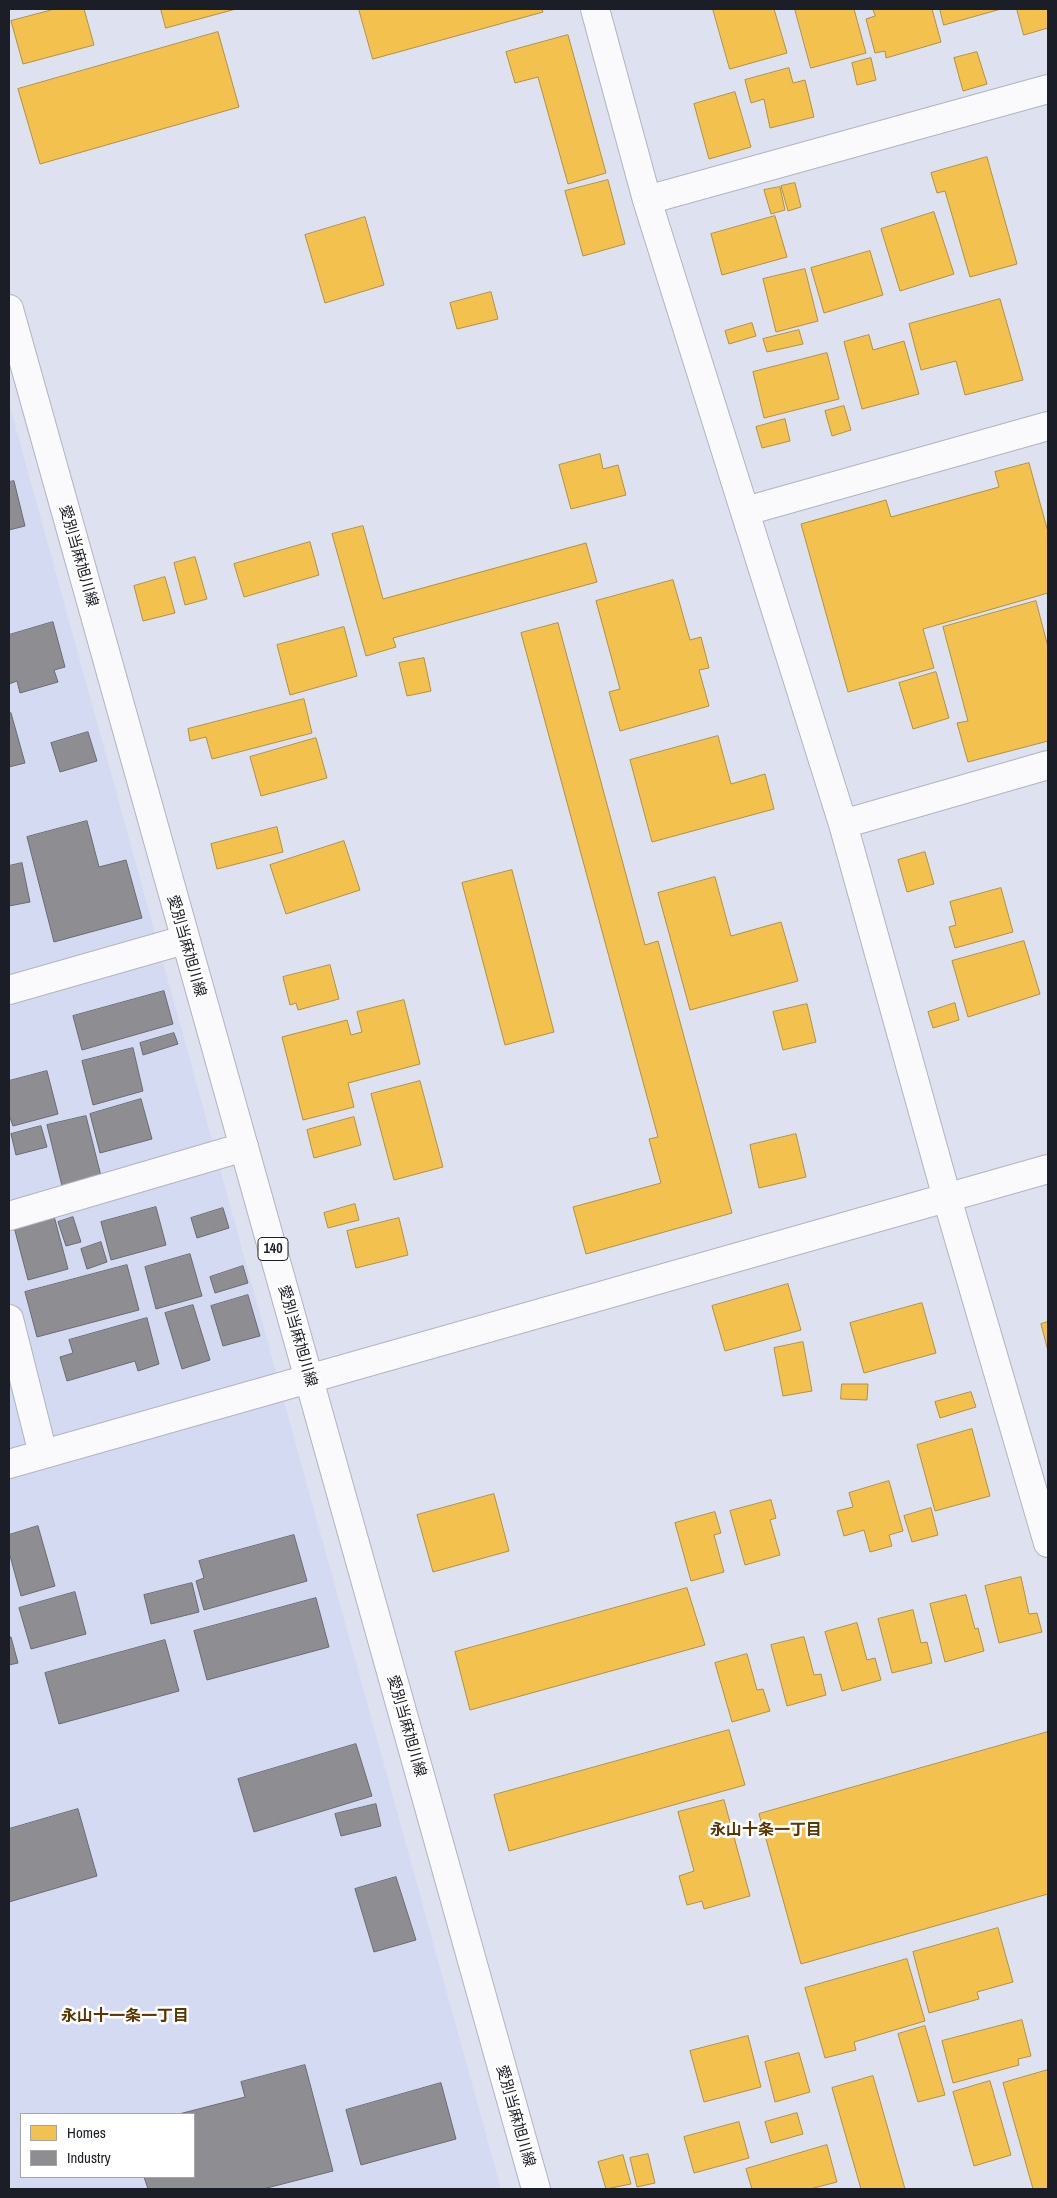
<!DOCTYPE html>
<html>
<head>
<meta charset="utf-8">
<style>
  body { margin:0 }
  #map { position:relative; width:1057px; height:2198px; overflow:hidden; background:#dee1ef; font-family:"Archivo Narrow",sans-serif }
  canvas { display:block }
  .frame { position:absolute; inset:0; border:10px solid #1c1e27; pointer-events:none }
  .legend { position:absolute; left:20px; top:2113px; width:175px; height:65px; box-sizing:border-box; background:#fff; border:1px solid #a4a5a9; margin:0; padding:6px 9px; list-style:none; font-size:15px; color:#1c1e27 }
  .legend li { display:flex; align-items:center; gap:10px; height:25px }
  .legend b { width:25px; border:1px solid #a4a5a9 }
</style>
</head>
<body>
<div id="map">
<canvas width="1057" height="2198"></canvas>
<div class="frame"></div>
<ul class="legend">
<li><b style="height:14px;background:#f2c14e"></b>Homes</li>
<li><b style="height:14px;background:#8d8d92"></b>Industry</li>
</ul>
</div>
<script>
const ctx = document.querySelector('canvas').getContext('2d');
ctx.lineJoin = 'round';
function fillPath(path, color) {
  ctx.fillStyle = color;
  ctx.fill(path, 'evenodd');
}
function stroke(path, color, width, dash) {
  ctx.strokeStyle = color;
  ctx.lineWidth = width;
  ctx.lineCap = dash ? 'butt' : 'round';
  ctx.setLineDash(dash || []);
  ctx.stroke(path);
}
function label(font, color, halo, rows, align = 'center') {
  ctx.font = font + ' "Archivo Narrow","Noto Sans JP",sans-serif';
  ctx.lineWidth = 5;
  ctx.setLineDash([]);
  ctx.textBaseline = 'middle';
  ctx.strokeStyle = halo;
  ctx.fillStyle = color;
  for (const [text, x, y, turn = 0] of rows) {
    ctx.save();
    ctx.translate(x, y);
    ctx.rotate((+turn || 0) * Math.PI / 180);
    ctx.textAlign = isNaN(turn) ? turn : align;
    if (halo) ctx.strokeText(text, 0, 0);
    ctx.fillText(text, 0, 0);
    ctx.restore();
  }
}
const built = new Path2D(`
  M9 403 501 2189H9ZM21 2114H194V2177H21Z`);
const homes = new Path2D(`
  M55 9H84L94 45 23 64 11 21Z
  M161 9H236L166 28Z
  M359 9H542L543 12 373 59Z
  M713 9H774L787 53 730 69Z
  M795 9H854L866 53 811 68Z
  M873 9H932L941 42 886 58 885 51 875 53 866 19 875 16Z
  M940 9H1001L944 25Z
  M1017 9H1048V28L1024 35Z
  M218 32 239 107 40 164 18 89Z
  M568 35 606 173 568 184 538 77 515 83 506 52Z
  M977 52 987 84 963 91 954 58Z
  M871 58 876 80 857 85 852 63Z
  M789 68 793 83 805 80 814 117 770 128 764 99 751 103 745 80Z
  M735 92 751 147 709 159 694 104Z
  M987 157 1017 264 970 277 945 191 937 193 931 173Z
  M608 180 625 244 583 256 565 191Z
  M795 183 801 207 788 211 781 186Z
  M780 187 785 210 771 214 764 190Z
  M934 212 954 274 900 291 881 229Z
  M775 216 787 257 722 275 711 234Z
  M365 217 384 285 325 303 305 235Z
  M870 251 883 295 824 313 811 268Z
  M805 269 818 321 776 332 763 279Z
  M491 292 498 319 457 329 450 303Z
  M1000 299 1023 380 965 395 956 361 921 370 909 324Z
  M752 323 756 336 729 344 725 331Z
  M799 330 803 344 767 352 763 339Z
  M869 335 873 350 904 341 919 394 862 409 844 342Z
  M827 353 839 399 764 418 753 372Z
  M844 406 851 430 832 436 825 411Z
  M785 419 790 441 762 448 756 427Z
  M600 454 603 469 618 465 626 495 571 509 559 465Z
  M1029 463 1048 532V593L923 629 934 668 848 692 801 524 886 500 891 517 999 487 995 472Z
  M363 526 383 599 586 543 597 582 393 638 396 647 366 656 332 534Z
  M310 542 319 575 244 597 234 564Z
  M195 557 207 599 185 605 174 563Z
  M165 577 175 613 143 621 134 586Z
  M673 580 690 640 701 637 709 668 699 670 709 706 620 731 609 692 620 689 596 601Z
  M1036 601 1048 647V741L968 762 957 723 968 721 943 627Z
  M558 623 645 945 658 941 732 1213 586 1254 573 1207 661 1183 649 1139 658 1137 521 633Z
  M344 627 357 676 290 695 277 645Z
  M424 658 431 691 407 696 399 663Z
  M936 672 949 718 913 729 899 683Z
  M304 699 312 733 212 759 206 737 190 741 188 729Z
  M718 736 731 784 765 774 774 809 652 842 630 760Z
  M316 738 327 778 261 796 250 757Z
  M277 827 283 852 217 869 211 844Z
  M344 841 360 890 286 914 270 865Z
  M925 852 934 884 907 892 898 860Z
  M512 870 554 1032 505 1045 462 883Z
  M715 877 731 936 781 922 798 981 690 1010 658 893Z
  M1001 888 1013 932 955 948 949 927 956 925 950 902Z
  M1024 941 1040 994 968 1017 952 961Z
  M330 965 339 999 298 1010 296 1003 290 1005 283 977Z
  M404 1000 420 1064 348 1083 354 1107 303 1120 282 1037 347 1020 351 1035 362 1032 357 1012Z
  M955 1003 959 1020 933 1028 928 1012Z
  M807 1004 816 1042 783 1050 773 1012Z
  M420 1081 443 1167 394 1180 371 1094Z
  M354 1117 361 1145 314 1158 307 1130Z
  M796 1134 806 1177 759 1188 750 1145Z
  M355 1204 359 1220 328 1228 324 1213Z
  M399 1218 408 1255 356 1268 347 1231Z
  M788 1284 801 1330 725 1351 712 1306Z
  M922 1303 936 1353 864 1373 850 1323Z
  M1048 1322V1351L1041 1324Z
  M803 1342 812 1391 783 1396 774 1348Z
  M842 1384H868L867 1400 841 1399Z
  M971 1392 976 1407 940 1418 935 1402Z
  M972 1429 990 1496 935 1511 917 1445Z
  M889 1481 903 1531 889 1535 892 1546 870 1552 864 1530 844 1536 837 1511 853 1507 849 1493Z
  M494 1494 509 1551 433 1572 417 1515Z
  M771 1500 776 1518 770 1520 780 1555 745 1565 730 1511Z
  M931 1508 938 1535 912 1542 904 1516Z
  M715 1512 721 1533 714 1535 724 1572 691 1581 675 1523Z
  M1021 1577 1029 1614 1037 1613 1042 1632 999 1643 985 1586Z
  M687 1588 705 1645 470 1710 455 1652Z
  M966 1595 975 1629 978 1628 984 1651 945 1662 930 1604Z
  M913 1610 921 1643 927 1642 932 1663 892 1673 878 1619Z
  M857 1623 867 1660 875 1658 881 1680 842 1691 825 1632Z
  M804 1637 814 1675 821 1674 826 1695 787 1706 771 1645Z
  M747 1654 757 1690 763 1689 770 1711 732 1722 715 1663Z
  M729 1730 745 1785 509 1851 494 1795Z
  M1048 1732V1894L801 1964 759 1814Z
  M724 1800 750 1896 704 1909 702 1901 687 1905 679 1876 694 1871 678 1812Z
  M998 1928 1013 1982 977 1992 979 1999 929 2013 913 1952Z
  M907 1959 925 2021 854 2042 856 2050 825 2058 805 1988Z
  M1022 2020 1031 2056 1018 2059 1019 2065 953 2083 942 2041Z
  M925 2026 945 2095 918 2102 898 2034Z
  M748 2036 761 2087 704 2102 690 2051Z
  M799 2053 810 2092 775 2102 765 2062Z
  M1048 2070V2189H1033L1003 2083Z
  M873 2076 905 2189H861L832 2088Z
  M990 2081 1011 2155 974 2166 953 2092Z
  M797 2113 803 2134 771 2143 765 2122Z
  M739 2122 749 2158 694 2173 684 2137Z
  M827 2145 837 2182 810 2189H752L746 2169Z
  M648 2154 655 2183 637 2187 630 2158Z
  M623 2155 631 2184 606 2189 598 2162Z`);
const industry = new Path2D(`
  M14 481 25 526 9 530V482Z
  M53 622 65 667 54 670 58 682 20 693 17 681 9 684V635Z
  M11 713 25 763 9 767V714Z
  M88 732 97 761 60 772 51 743Z
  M87 821 99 867 126 860 142 918 54 942 27 837Z
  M22 863 30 902 9 906V866Z
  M164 991 173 1024 82 1050 73 1016Z
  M174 1033 178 1044 143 1055 140 1043Z
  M133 1048 143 1091 93 1105 82 1061Z
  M47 1071 58 1114 13 1126 9 1115V1081Z
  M141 1099 152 1139 100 1153 90 1114Z
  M86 1116 102 1180 63 1190 47 1125Z
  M41 1126 47 1147 16 1155 11 1134Z
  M156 1207 166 1245 111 1260 101 1222Z
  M223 1208 229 1228 197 1238 191 1218Z
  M54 1216 68 1269 28 1280 14 1227Z
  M73 1217 81 1242 66 1246 58 1222Z
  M101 1242 107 1262 87 1269 81 1249Z
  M190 1254 202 1296 156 1309 145 1267Z
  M127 1265 139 1310 37 1337 25 1292Z
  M243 1266 248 1283 215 1293 210 1277Z
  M248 1295 260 1336 223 1346 211 1306Z
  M193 1305 210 1360 182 1369 165 1313Z
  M147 1318 159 1364 138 1371 135 1361 67 1381 60 1357 73 1353 69 1340Z
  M38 1526 55 1586 21 1596 9 1552V1535Z
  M294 1535 307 1581 204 1610 196 1581 204 1578 199 1561Z
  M192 1583 199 1612 151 1624 144 1595Z
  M75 1592 86 1634 31 1649 19 1608Z
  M316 1598 329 1647 207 1680 194 1631Z
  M9 1637H11L18 1663 9 1665Z
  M165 1640 179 1691 59 1724 45 1673Z
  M356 1744 372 1796 254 1832 238 1779Z
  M376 1804 381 1826 341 1836 335 1814Z
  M78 1809 97 1876 9 1902V1829Z
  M396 1877 416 1940 374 1952 355 1889Z
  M305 2065 333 2171 263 2189H148L144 2177H194V2114H179L245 2097 241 2082Z
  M441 2083 456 2139 361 2165 346 2110Z`);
const street = new Path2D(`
  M595 9 647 200 843 824 947 1198 1048 1543
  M647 200 1048 89
  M746 511 1048 426
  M843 824 1048 765
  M9 990 184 940
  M9 1216 244 1147
  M9 1319 43 1454
  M9 1464 1048 1169`);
const primary = new Path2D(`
  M9 309 536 2189`);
const shields = [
  [273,1249,30]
];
const shieldNames = [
  ["140",273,1249]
];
const streetNames = [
  ["愛別当麻旭川線",78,556,74],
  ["愛別当麻旭川線",186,946,74],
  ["愛別当麻旭川線",297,1336,74],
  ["愛別当麻旭川線",406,1726,74],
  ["愛別当麻旭川線",515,2116,74]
];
const neighbourhoodNames = [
  ["永山十条一丁目",766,1831],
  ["永山十一条一丁目",125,2017]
];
fillPath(built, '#d4daf2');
fillPath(homes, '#f2c14e');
stroke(homes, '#b29042', 1);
fillPath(industry, '#8d8d92');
stroke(industry, '#6b6c72', 1);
stroke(street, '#b1b4bf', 30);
stroke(primary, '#b1b4bf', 30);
stroke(street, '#fafafd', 28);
stroke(primary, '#fafafd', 28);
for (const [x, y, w] of shields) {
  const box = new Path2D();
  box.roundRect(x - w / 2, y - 11.5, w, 23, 4);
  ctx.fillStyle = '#fff';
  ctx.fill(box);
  stroke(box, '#1c1e27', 1);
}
label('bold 14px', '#1c1e27', null, shieldNames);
label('15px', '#1c1e27', '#fff', streetNames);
label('bold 16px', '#5b3602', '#fff', neighbourhoodNames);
</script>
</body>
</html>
